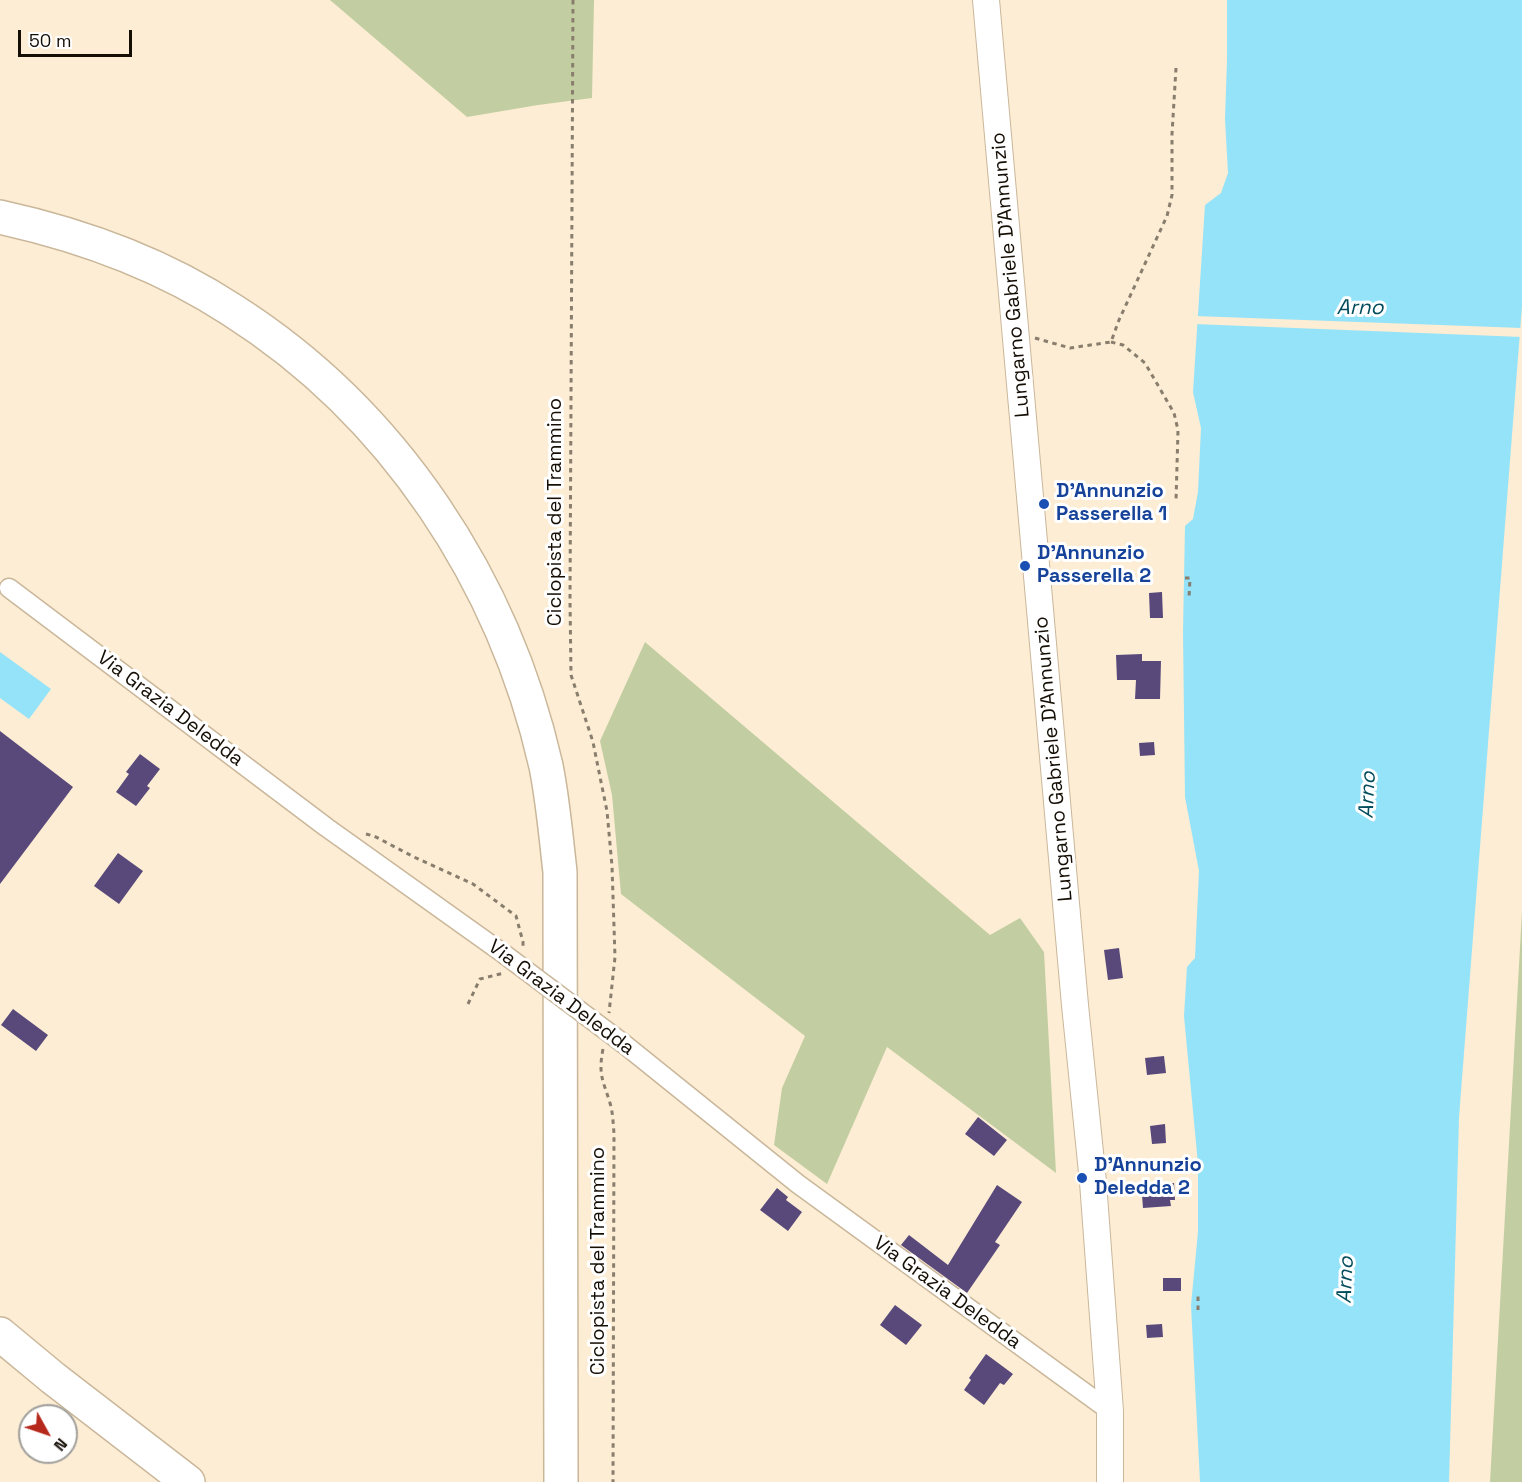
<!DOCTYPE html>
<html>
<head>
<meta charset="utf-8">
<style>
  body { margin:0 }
  #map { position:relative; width:1522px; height:1482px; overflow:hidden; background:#fcedd4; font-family:"Space Grotesk",sans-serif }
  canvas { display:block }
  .north { position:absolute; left:18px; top:1404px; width:60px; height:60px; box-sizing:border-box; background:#fff; border:2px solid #a19f9b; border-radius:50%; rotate:130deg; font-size:16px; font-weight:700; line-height:24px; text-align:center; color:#150e05 }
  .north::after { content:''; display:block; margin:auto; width:21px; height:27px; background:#b6281b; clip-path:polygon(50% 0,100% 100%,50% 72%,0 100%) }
  .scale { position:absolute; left:18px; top:30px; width:114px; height:27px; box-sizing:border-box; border:3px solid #150e05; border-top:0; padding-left:8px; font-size:18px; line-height:21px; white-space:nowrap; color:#150e05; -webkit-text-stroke:4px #fff; paint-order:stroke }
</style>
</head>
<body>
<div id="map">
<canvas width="1522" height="1482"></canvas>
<div class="north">N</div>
<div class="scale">50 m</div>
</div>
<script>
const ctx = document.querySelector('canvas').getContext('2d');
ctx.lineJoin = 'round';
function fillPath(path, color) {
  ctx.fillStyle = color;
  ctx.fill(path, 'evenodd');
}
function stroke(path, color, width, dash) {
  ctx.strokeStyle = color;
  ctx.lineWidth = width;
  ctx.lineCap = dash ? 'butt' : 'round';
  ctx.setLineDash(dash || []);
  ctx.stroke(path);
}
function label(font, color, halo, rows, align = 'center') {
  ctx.font = font + ' "Space Grotesk",sans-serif';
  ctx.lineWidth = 6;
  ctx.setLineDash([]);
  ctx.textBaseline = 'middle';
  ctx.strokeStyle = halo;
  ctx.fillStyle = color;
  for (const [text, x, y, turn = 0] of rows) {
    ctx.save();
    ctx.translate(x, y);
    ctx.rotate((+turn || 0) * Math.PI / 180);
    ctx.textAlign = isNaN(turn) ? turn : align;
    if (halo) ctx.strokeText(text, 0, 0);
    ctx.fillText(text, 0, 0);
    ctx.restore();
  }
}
const green = new Path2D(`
  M330 0H594L592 98 538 105 467 117Z
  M645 642 990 935 1020 918 1044 952 1056 1173 887 1047 827 1184 774 1145 782 1088 805 1036 621 894 612 795 600 741Z
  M1522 912V1482H1490Z`);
const water = new Path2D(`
  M1227 0H1522V306L1459 1117 1449 1482H1200L1191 1305 1198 1232V1164L1184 1016 1187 967 1195 958 1199 871 1185 797 1183 632 1185 526 1193 519 1198 492 1201 428 1193 392 1205 205 1221 193 1228 173 1225 119 1227 60Z
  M0 652 51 689 29 719 0 698Z`);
const pier = new Path2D(`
  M1195 316 1522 328V337L1194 324Z`);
const building = new Path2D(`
  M1162 592 1163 618H1150L1149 593Z
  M1142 654V661H1161L1160 699H1135L1136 680H1117L1116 655Z
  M0 731 73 787 0 884Z
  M1154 742 1155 755 1140 756 1139 743Z
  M140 754 160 769 147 786 150 788 136 806 116 792 129 774 126 772Z
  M118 853 143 871 119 904 94 886Z
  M1119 948 1123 978 1108 980 1104 950Z
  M13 1009 48 1035 36 1051 1 1025Z
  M1164 1056 1166 1073 1147 1075 1145 1058Z
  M978 1117 1007 1140 994 1156 965 1134Z
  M1165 1124 1166 1143 1152 1144 1150 1126Z
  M1174 1183 1175 1200H1170L1171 1206 1143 1208 1142 1195 1154 1194 1153 1185Z
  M997 1185 1022 1202 995 1242 1000 1245 967 1293 901 1245 909 1235 948 1265Z
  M777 1188 788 1197 786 1200 802 1212 788 1231 760 1210Z
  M1163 1278H1181V1291H1163Z
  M895 1305 922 1325 906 1345 880 1325Z
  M1162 1324 1163 1337 1147 1338 1146 1325Z
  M986 1354 1013 1374 1004 1385 1000 1383 984 1405 964 1390 971 1380 969 1378Z`);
const path = new Path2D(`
  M573 0 570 600 571 675 593 742 600 777 607 811 612 866 615 957 609 1013
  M1035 338 1070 348 1111 342 1119 320 1167 216 1172 195V134L1176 68
  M1111 342 1123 345 1145 363 1174 413 1178 430 1176 501
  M1185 578H1190L1189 598
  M366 834 374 836 414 857 473 884 516 916 523 942V950
  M468 1004 480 979 504 973
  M603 1049C598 1075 603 1080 610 1103 613 1113 613 1123 614 1133L613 1482
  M1198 1310V1294`);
const minor = new Path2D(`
  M9 588 326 827 504 954
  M624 1044 798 1184 1110 1411`);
const secondary = new Path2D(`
  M986 0 1075 1005 1093 1182 1110 1411V1482`);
const motorway = new Path2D(`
  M0 217C82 235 162 264 232 310 394 413 504 581 546 766 553 801 556 837 560 872L561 1482
  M0 1334 53 1378 188 1482`);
const minorBridge = new Path2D(`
  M504 954 624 1044`);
const markers = [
  [1044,504,6,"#1a4fb4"],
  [1025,566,6,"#1a4fb4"],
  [1082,1178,6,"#1a4fb4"]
];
const streetNames = [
  ["Lungarno Gabriele D'Annunzio",1011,275,-95],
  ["Ciclopista del Trammino",556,512,-90],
  ["Via Grazia Deledda",170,709,37],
  ["Lungarno Gabriele D'Annunzio",1054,759,-95],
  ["Via Grazia Deledda",561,998,37],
  ["Ciclopista del Trammino",599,1261,-90],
  ["Via Grazia Deledda",947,1293,36]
];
const transitNames = [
  ["D'Annunzio",1056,492],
  ["Passerella 1",1056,515],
  ["D'Annunzio",1037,554],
  ["Passerella 2",1037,577],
  ["D'Annunzio",1094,1166],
  ["Deledda 2",1094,1189]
];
const waterNames = [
  ["Arno",1360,308],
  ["Arno",1368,795,-87],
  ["Arno",1346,1280,-87]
];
fillPath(green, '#c2cea1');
fillPath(water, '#94e3f9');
fillPath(pier, '#fcedd4');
fillPath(building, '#59497b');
stroke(minor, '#cab79a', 21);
stroke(secondary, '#cab79a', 28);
stroke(motorway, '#cab79a', 36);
stroke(path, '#897e6d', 3, [4.5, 4.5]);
stroke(minor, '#fff', 18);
stroke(secondary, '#fff', 26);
stroke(motorway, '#fff', 33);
stroke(minorBridge, '#cab79a', 21, []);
stroke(minorBridge, '#fff', 18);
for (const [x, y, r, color] of markers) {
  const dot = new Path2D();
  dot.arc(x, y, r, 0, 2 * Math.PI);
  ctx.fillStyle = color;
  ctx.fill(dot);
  stroke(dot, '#fff', 2);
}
label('20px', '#150e05', '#fff', streetNames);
label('bold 20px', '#164399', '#fff', transitNames, 'left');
label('italic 21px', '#044d5c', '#fff', waterNames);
</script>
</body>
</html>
